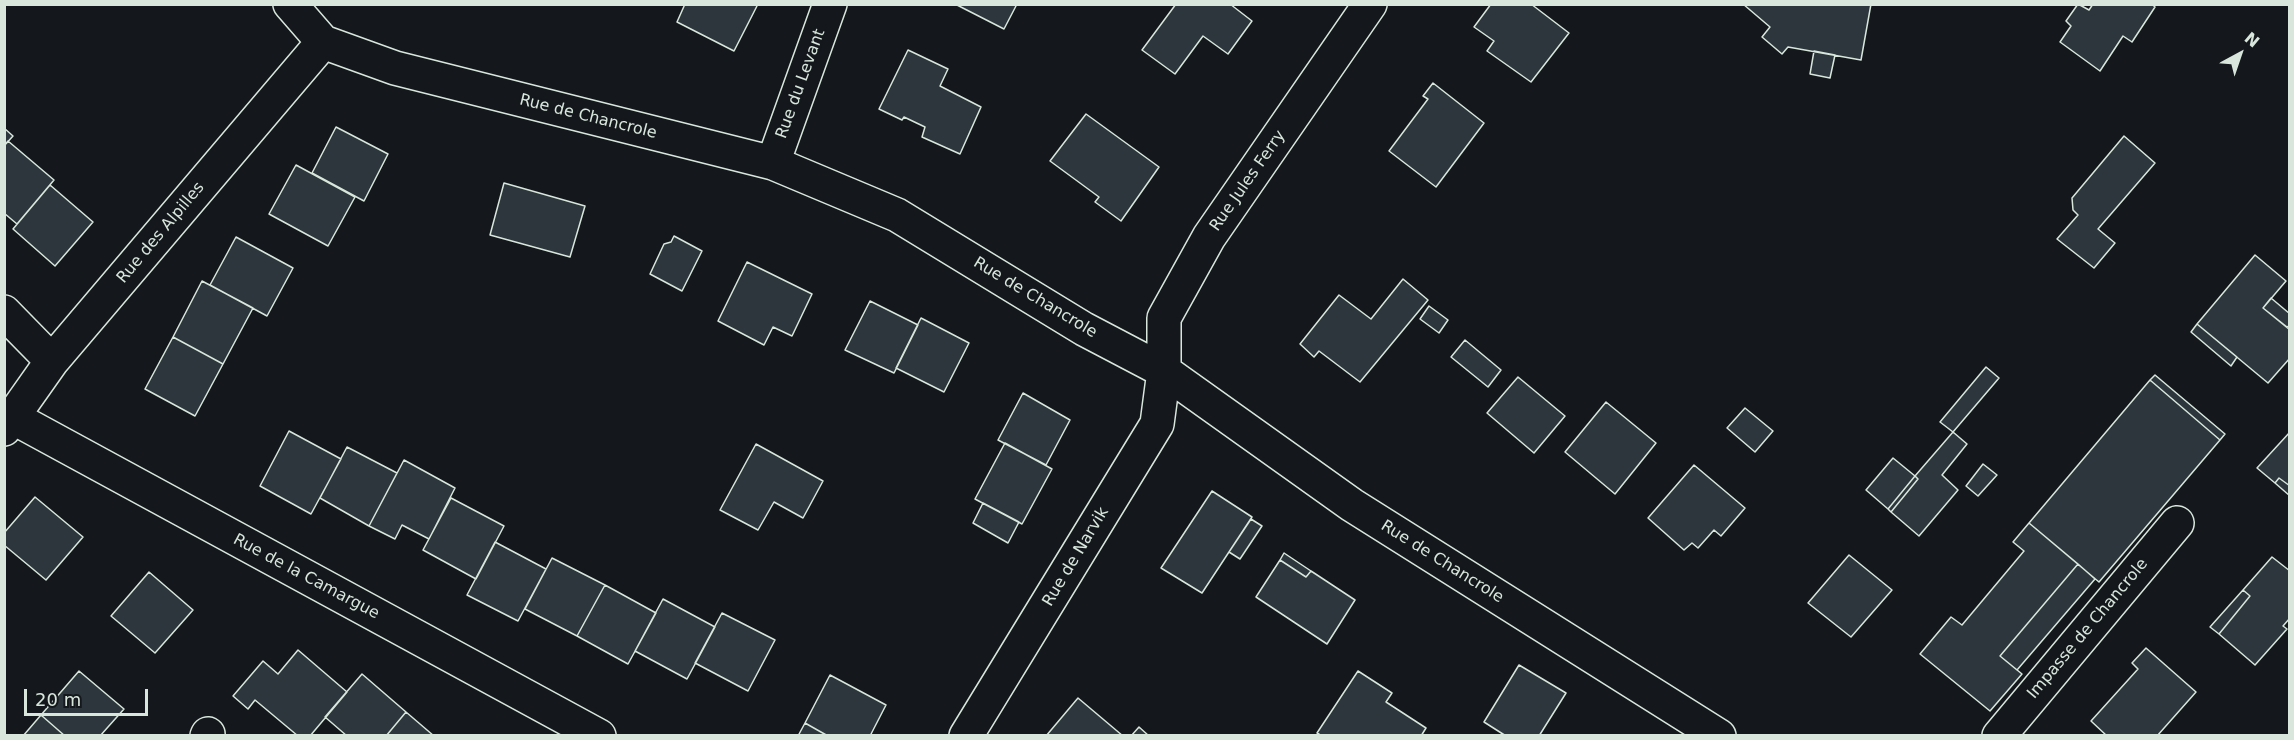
<!DOCTYPE html>
<html>
<head>
<meta charset="utf-8">
<style>
  body { margin:0 }
  #map { position:relative; width:2294px; height:740px; overflow:hidden; background:#14181c; font-family:"DejaVu Sans",sans-serif }
  canvas { display:block }
  .frame { position:absolute; inset:0; border:6px solid #d8e6dc; pointer-events:none }
  .north { position:absolute; left:2210px; top:24px; width:60px; height:60px; -webkit-text-stroke:4px #14181c; paint-order:stroke; rotate:40deg; font-size:16px; font-weight:700; line-height:24px; text-align:center; color:#d8e6dc }
  .north::after { content:''; display:block; margin:auto; width:21px; height:27px; background:#d8e6dc; clip-path:polygon(50% 0,100% 100%,50% 72%,0 100%) }
  .scale { position:absolute; left:24px; top:689px; width:124px; height:27px; box-sizing:border-box; border:3px solid #d8e6dc; border-top:0; padding-left:8px; font-size:18px; line-height:21px; white-space:nowrap; color:#d8e6dc; -webkit-text-stroke:4px #14181c; paint-order:stroke }
</style>
</head>
<body>
<div id="map">
<canvas width="2294" height="740"></canvas>
<div class="frame"></div>
<div class="north">N</div>
<div class="scale">20 m</div>
</div>
<script>
const ctx = document.querySelector('canvas').getContext('2d');
ctx.lineJoin = 'round';
function fillPath(path, color) {
  ctx.fillStyle = color;
  ctx.fill(path, 'evenodd');
}
function stroke(path, color, width, dash) {
  ctx.strokeStyle = color;
  ctx.lineWidth = width;
  ctx.lineCap = dash ? 'butt' : 'round';
  ctx.setLineDash(dash || []);
  ctx.stroke(path);
}
function label(font, color, halo, rows, align = 'center') {
  ctx.font = font + ' "DejaVu Sans",sans-serif';
  ctx.lineWidth = 4.5;
  ctx.setLineDash([]);
  ctx.textBaseline = 'middle';
  ctx.strokeStyle = halo;
  ctx.fillStyle = color;
  for (const [text, x, y, turn = 0] of rows) {
    ctx.save();
    ctx.translate(x, y);
    ctx.rotate((+turn || 0) * Math.PI / 180);
    ctx.textAlign = isNaN(turn) ? turn : align;
    if (halo) ctx.strokeText(text, 0, 0);
    ctx.fillText(text, 0, 0);
    ctx.restore();
  }
}
const building = new Path2D(`
  M685 4H758L734 51 677 22Z
  M955 4H1017L1004 29Z
  M1176 4H1230L1252 21 1228 54 1203 36 1175 74 1142 50Z
  M1491 4H1531L1569 33 1531 82 1487 51 1494 41 1474 27Z
  M1743 4H1871L1861 60 1788 47 1782 54 1762 37 1770 27Z
  M2078 4 2089 10 2093 4H2152L2155 7 2132 42 2123 36 2100 71 2060 42 2071 26 2066 21Z
  M908 50 948 69 940 86 981 107 960 154 922 137 925 127 904 117 902 120 879 109Z
  M1814 51 1835 55 1830 78 1810 74Z
  M1433 83 1484 123 1436 187 1389 151 1428 99 1423 96Z
  M1086 114 1159 167 1121 221 1095 202 1099 197 1050 161Z
  M336 127 388 154 364 201 312 173Z
  M4 128 13 136 4 146Z
  M2124 136 2155 163 2098 229 2115 243 2094 268 2057 239 2078 215 2073 210 2072 198Z
  M8 141 54 180 17 224 4 213V146Z
  M296 165 355 197 328 246 269 214Z
  M504 183 585 206 570 257 490 235Z
  M50 185 93 222 55 266 13 229Z
  M674 236 702 251 682 291 650 274 664 244 671 242Z
  M236 237 293 268 267 316 210 285Z
  M2255 255 2286 281 2263 308 2290 330V358L2268 383 2197 324Z
  M747 262 812 294 792 336 773 327 764 345 718 321Z
  M1403 279 1428 300 1360 382 1319 351 1314 357 1300 344 1339 295 1371 319Z
  M202 281 253 308 223 364 173 337Z
  M2271 298 2290 314V325L2287 327 2263 308Z
  M870 301 918 325 894 373 845 350Z
  M1429 306 1448 320 1439 333 1420 319Z
  M921 318 969 343 944 392 896 368Z
  M2197 324 2237 357 2231 366 2191 332Z
  M173 337 223 364 195 416 145 389Z
  M1465 340 1501 370 1488 387 1451 357Z
  M1986 367 1999 378 1953 432 1940 422Z
  M2155 375 2225 434 2220 440 2150 380Z
  M1518 377 1565 416 1534 453 1487 413Z
  M2150 380 2220 440 2099 582 2029 523Z
  M1023 393 1070 420 1046 465 998 440Z
  M1606 402 1656 443 1615 494 1565 452Z
  M1745 408 1773 431 1755 452 1727 428Z
  M289 431 341 459 311 514 260 486Z
  M1953 432 1967 444 1942 475 1958 490 1919 536 1891 512 1918 479 1915 476Z
  M2290 432V486L2279 478 2275 483 2257 468Z
  M1005 443 1052 469 1022 524 975 499Z
  M756 444 823 481 803 518 774 502 758 530 720 510Z
  M347 447 397 473 369 526 320 498Z
  M1893 458 1915 476 1888 509 1866 490Z
  M404 460 455 488 429 539 402 525 395 539 369 526Z
  M1983 464 1997 475 1978 496 1966 486Z
  M1694 465 1745 508 1721 536 1714 530 1698 548 1692 543 1684 550 1648 518Z
  M1915 476 1918 479 1891 512 1888 509Z
  M2279 478 2290 486V496L2275 483Z
  M1212 491 1252 517 1202 593 1161 568Z
  M35 497 83 537 46 580 4 545V533Z
  M451 498 504 526 476 579 423 550Z
  M983 503 1019 522 1008 543 973 523Z
  M1251 519 1262 526 1240 559 1229 552Z
  M2029 523 2078 564 2000 656 2022 674 1990 711 1920 654 1951 617 1962 625 2024 551 2013 542Z
  M495 542 546 569 518 621 467 595Z
  M1284 553 1311 571 1306 577 1280 560Z
  M1849 555 1892 590 1851 637 1808 603Z
  M2272 557 2290 571V618L2283 626 2287 629 2255 665 2219 634 2250 596 2243 590Z
  M552 558 605 585 577 636 525 609Z
  M1280 560 1306 577 1311 571 1355 600 1327 644 1256 597Z
  M2078 564 2095 579 2017 670 2000 656Z
  M149 572 193 610 155 653 111 616Z
  M605 585 656 613 628 664 577 636Z
  M2243 590 2250 596 2219 634 2210 627Z
  M663 599 715 627 687 679 635 651Z
  M722 613 775 640 748 691 695 663Z
  M2146 648 2196 692 2157 736H2107L2091 721 2138 669 2132 663Z
  M298 650 347 692 310 736H298L255 700 248 709 233 696 263 661 278 674Z
  M1519 665 1566 693 1539 736H1506L1484 722Z
  M79 671 124 709 100 736H65L41 715Z
  M1358 671 1392 693 1386 702 1426 728 1421 736H1322L1317 733Z
  M362 674 406 712 386 736H347L325 717Z
  M830 675 886 705 870 736H828L805 723Z
  M1078 698 1123 736H1046Z
  M406 712 434 736H386Z
  M41 715 65 736H23Z
  M805 723 828 736H798Z
  M1139 727 1149 736H1131Z`);
const street = new Path2D(`
  M290 4 323 42 395 68 773 163 897 215 1084 329 1164 371 1352 505 1719 736
  M773 163 830 4
  M4 312 52 361
  M14 418 599 736
  M4 429 52 361 323 42
  M207 736 208 734
  M966 736 1157 424 1164 371V318L1209 237 1370 4
  M1999 736 2177 523`);
const streetNames = [
  ["Rue du Levant",801,84,-70],
  ["Rue de Chancrole",588,117,14],
  ["Rue Jules Ferry",1248,181,-55],
  ["Rue des Alpilles",161,233,-50],
  ["Rue de Chancrole",1035,298,31],
  ["Rue de Narvik",1076,557,-59],
  ["Rue de Chancrole",1442,562,32],
  ["Rue de la Camargue",306,577,28],
  ["Impasse de Chancrole",2088,629,-50]
];
fillPath(building, '#2c363c');
stroke(building, '#d8e6dc', 1.5);
stroke(street, '#d8e6dc', 36);
stroke(street, '#14181c', 33);
label('16px', '#d8e6dc', '#14181c', streetNames);
</script>
</body>
</html>
